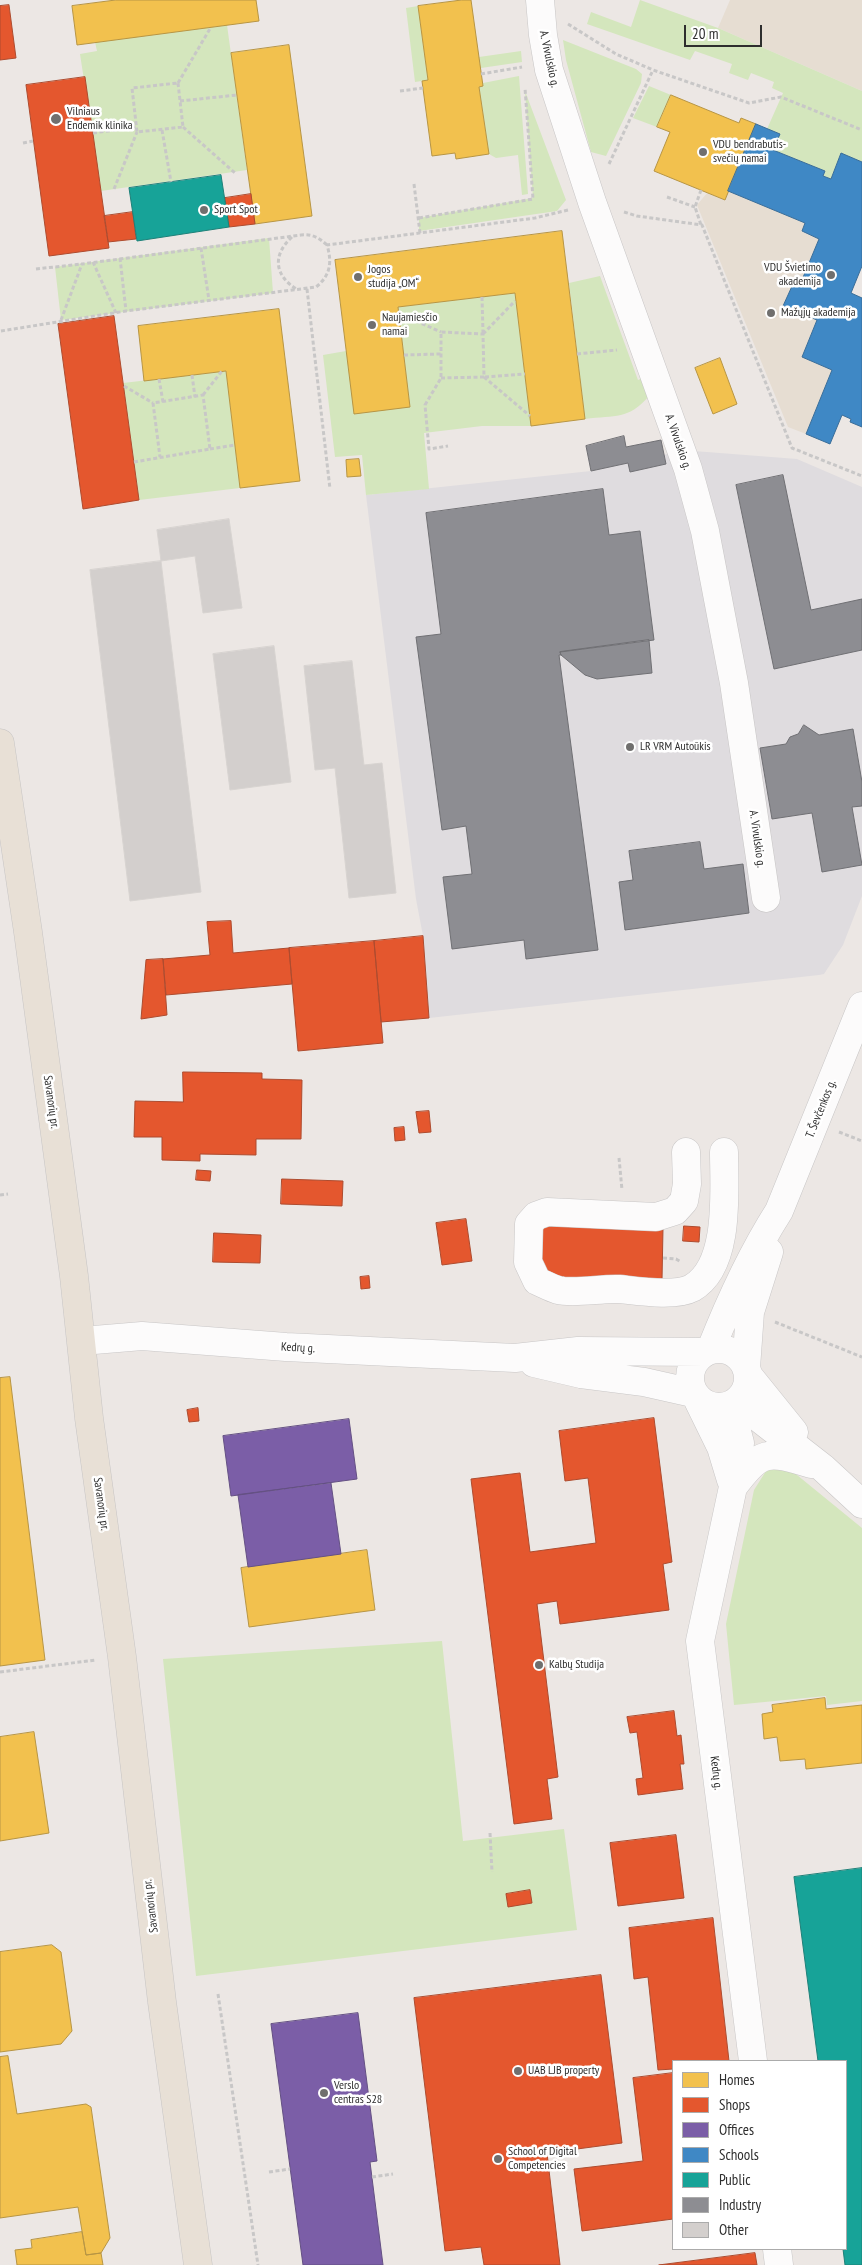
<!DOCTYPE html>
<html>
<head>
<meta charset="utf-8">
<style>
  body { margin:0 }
  #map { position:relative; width:862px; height:2265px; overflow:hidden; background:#ece7e4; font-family:"PT Sans Narrow",sans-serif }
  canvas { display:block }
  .legend { position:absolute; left:672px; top:2060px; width:175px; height:190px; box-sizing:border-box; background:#fff; border:1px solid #ababab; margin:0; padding:6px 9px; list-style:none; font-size:15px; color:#2e2e2e }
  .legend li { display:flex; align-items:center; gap:10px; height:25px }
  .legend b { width:25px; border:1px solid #ababab }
  .scale { position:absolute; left:684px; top:25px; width:78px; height:22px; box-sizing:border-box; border:2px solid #2e2e2e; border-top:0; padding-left:6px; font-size:15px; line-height:18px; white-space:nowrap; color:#2e2e2e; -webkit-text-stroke:4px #fff; paint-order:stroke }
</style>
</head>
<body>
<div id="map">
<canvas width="862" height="2265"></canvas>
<ul class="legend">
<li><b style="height:14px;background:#f2c14e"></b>Homes</li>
<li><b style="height:14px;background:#e4572e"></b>Shops</li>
<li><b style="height:14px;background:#7b5ea7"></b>Offices</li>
<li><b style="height:14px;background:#3f88c5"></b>Schools</li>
<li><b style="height:14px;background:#17a398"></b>Public</li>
<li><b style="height:14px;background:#8d8d92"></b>Industry</li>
<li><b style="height:14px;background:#d3cfcd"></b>Other</li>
</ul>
<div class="scale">20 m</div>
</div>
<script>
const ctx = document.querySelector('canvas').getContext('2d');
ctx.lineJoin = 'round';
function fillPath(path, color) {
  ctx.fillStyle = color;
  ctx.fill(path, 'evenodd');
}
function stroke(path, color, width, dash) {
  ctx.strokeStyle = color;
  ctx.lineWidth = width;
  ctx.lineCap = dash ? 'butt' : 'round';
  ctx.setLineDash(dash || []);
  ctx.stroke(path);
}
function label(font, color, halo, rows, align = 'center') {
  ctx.font = font + ' "PT Sans Narrow",sans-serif';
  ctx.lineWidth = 5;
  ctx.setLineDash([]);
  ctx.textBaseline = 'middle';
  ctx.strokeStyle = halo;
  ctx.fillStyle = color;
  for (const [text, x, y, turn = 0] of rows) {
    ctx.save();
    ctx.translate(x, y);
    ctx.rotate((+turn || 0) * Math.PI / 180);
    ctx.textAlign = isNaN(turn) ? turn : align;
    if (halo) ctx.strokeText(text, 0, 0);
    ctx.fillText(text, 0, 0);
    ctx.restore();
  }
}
const industrial = new Path2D(`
  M681 450 797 459 862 487V896L843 945 824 974 819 975 429 1018 423 936 416 899 366 495 591 471 628 463 630 472 666 464 664 455Z`);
const education = new Path2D(`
  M730 0H862V91L718 28Z
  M728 191 805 223 802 232 819 239 799 287 793 284 784 306 817 320 802 357 832 370 806 434 788 427 697 205 707 193 725 200Z`);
const green = new Path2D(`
  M640 0 718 28 862 91V162L841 154 831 179 823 176 825 171 773 150 767 129 783 93 772 88 774 82 751 73 748 80 729 73 732 64 695 51 690 60 587 24 591 12 631 27Z
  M418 6 428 80 415 82 406 8Z
  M227 25 247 170 101 191 80 54 97 51 95 42Z
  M563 40 636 69 642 74 641 83 606 156 591 152 566 60Z
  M521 51 522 62 481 68 479 57Z
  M519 76 528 194 522 195 518 155 496 158 489 154 479 87 483 86V83Z
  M649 86 671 95 657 127 633 118Z
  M525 91 566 200 557 211 419 231V218L533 198Z
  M269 238 273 293 61 320 55 267Z
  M600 276 638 380 645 377 649 396C628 420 616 415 585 419L569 283Z
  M515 293 531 426H482L424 433 429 489 366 495 362 455 335 457 323 355 346 351 410 407 398 307Z
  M226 371 240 488 139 500 123 383Z
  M775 1464 786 1466 862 1528V1701L827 1705 826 1696 734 1705 726 1624 754 1490 766 1471Z
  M442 1641 463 1841 564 1829 577 1930 196 1976 163 1659Z`);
const homes = new Path2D(`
  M116 0H256L259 21 77 45 72 6Z
  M462 0H471L483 86 479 87 489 154 456 159 455 153 432 156 422 81 428 80 418 6Z
  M289 45 312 216 255 224 231 53Z
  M671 95 739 123 741 118 756 124 725 200 654 171 670 132 657 127Z
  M562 231 585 419 531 426 515 293 398 307 410 407 354 414 335 260Z
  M279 309 300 481 240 488 226 371 144 381 138 326Z
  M720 358 737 404 713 414 695 368Z
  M359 459 361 476 347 477 346 460Z
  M10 1377 45 1660 0 1666V1378Z
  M367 1550 375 1610 249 1627 241 1568Z
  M825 1698 826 1709 862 1705V1763L806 1769 805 1759 780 1761 777 1737 764 1739 762 1714 773 1712 772 1705Z
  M34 1732 49 1833 0 1841V1737Z
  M52 1945 61 1952 72 2031 61 2044 0 2052V1952Z
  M8 2056 17 2114 86 2104 91 2107 110 2238 101 2253 86 2255 78 2207 0 2218V2057Z
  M82 2232 86 2255 101 2253 103 2265H17L15 2250 32 2248 31 2240Z`);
const shops = new Path2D(`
  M9 5 16 58 0 60V6Z
  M85 77 109 248 49 256 26 85Z
  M251 194 255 224 229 227 225 198Z
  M133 212 136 239 108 242 104 216Z
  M114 316 139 500 83 509 58 324Z
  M231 921 233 953 289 948 292 984 166 995 163 959 210 955 207 922Z
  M423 936 429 1018 381 1022 374 941Z
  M374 941 383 1043 298 1051 289 948Z
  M163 959 167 1015 141 1019 146 960Z
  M183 1072 262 1073V1079L302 1080 301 1139H256V1155L200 1154V1161L162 1160V1137H134L135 1101 183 1102Z
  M429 1111 431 1132 419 1133 416 1112Z
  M404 1127 405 1140 395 1141 394 1128Z
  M197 1170 211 1171 210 1181 196 1180Z
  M282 1179 343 1181 342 1206 281 1204Z
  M466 1219 472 1261 442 1265 436 1223Z
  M542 1226 663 1228 662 1280 541 1277Z
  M684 1226 700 1227 699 1242 683 1241Z
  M214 1233 261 1235 260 1263 213 1262Z
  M369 1276 370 1288 361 1289 360 1277Z
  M198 1408 199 1421 189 1422 187 1410Z
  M654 1418 672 1562 663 1564 669 1610 560 1624 557 1601 537 1604 558 1777 547 1779 552 1819 514 1824 471 1479 520 1473 530 1552 596 1543 588 1478 565 1481 559 1431Z
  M674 1711 677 1736 681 1735 684 1764H680L683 1789 638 1795 636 1779 643 1778 637 1732 630 1733 627 1717Z
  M676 1835 684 1898 618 1906 610 1843Z
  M530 1890 532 1903 508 1907 506 1894Z
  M713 1918 729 2061H673V2069L658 2070 648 1977 634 1979 629 1928Z
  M601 1975 622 2143 547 2153 560 2265H484L481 2247 445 2251 414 1998Z
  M673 2073V2219L582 2231 574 2169 643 2161 633 2078Z
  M755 2253 757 2265H659Z`);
const offices = new Path2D(`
  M349 1419 357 1479 231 1496 223 1436Z
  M331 1483 341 1554 248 1567 238 1495Z
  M358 2013 377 2161 370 2162 383 2265H303L271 2024Z`);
const schools = new Path2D(`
  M756 124 780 134 773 150 825 171 823 176 831 179 841 153 862 162V266L851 293 862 298V427L850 422 851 419 842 415 830 444 806 434 832 370 802 357 817 320 783 306 793 284 799 287 819 239 802 231 805 223 728 191Z`);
const public = new Path2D(`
  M221 175 229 227 137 241 129 188Z
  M862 1868V2265H845L843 2249H846V2061H818L794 1877Z`);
const industry = new Path2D(`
  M624 436 626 447 661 440 666 464 630 472 628 463 591 471 586 446Z
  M783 475 811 610 862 599V650L774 669 736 485Z
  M603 489 609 535 640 531 654 640 560 652 561 655H559L598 950 526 959 524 940 452 949 443 877 472 874 466 826 442 830 416 637 441 634 426 513Z
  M649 640 652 673 597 679 585 675 561 655 560 652Z
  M804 725 819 735 853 729 862 782V806L852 807 862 865 822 872 812 813 772 819 760 748 786 744 790 737 798 734Z
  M700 842 704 869 743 864 749 913 625 930 619 882 633 880 629 851Z`);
const building = new Path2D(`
  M229 519 242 608 203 613 195 556 161 561 157 530Z
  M161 561 201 892 130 901 90 570Z
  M274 646 291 782 230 790 213 654Z
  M352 661 364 765 382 763 396 893 349 898 335 768 315 770 304 666Z`);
const path = new Path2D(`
  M568 24 616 54 653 70 749 103 781 97 862 130
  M481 74 522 67
  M178 83 183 127 137 132 132 88Z
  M178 83 211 27
  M400 91 423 88
  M180 101 237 95
  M183 127 235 173
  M162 130 171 182
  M93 133 136 127
  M23 143 33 141
  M609 164 653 70
  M414 184 420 233
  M114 189 137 132
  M701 190 695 207 701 225
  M667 197 695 207
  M624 212 637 216 702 225 792 448 862 476
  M419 218 533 199 525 88
  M292 237C272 255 274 276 298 290
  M201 248 209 300
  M120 258 126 311
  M93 262 116 313
  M36 269 82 264
  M307 289 330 489
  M482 297 483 333
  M398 313 441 332
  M61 320 82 264 301 235C312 234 318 237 327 245
  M1 331 126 311 316 287C331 275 332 262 327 245L535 218 568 210
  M483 334 515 301
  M577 354 617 350
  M404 355 441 354
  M192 375 195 397
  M484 377 530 416
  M485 377 525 374
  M441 378 484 377 483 334 441 332V378L425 405 429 449 448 446
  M159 379 163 402
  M124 386 153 403
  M203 395 222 371
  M210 449 235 445
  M134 462 210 449 203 395 153 403 160 457
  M839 1132 862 1141
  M619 1158 622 1190
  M0 1195 8 1194
  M663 1258 676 1259 681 1262
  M775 1322 862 1357
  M0 1672 96 1660
  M490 1833 492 1872
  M218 1994 258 2265
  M269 2172 290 2169
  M372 2177 393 2174`);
const minor = new Path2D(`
  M540 0 543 35 549 70 592 202 688 469 705 531 734 683 766 898
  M686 1152 687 1184 684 1201 675 1211 656 1217 547 1212 536 1216 529 1224 528 1262 537 1281C544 1284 551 1288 558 1290 574 1294 602 1288 619 1289 638 1291 675 1297 692 1288 731 1266 724 1189 724 1152
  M82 1341 142 1336 286 1347 515 1358 578 1351 705 1352
  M690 1378a29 29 0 1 1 58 0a29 29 0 1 1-58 0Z
  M711 1349C730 1301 751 1255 779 1211L862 1006
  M534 1363 581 1374 644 1382 693 1393
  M746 1368 750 1312 769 1252
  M748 1375 794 1432
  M697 1398 721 1447 731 1480
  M737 1401 823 1468 862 1504
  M730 1405 740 1443 733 1487 700 1641 753 2061
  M733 1487C761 1450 767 1450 811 1464
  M777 2249 779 2265`);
const major = new Path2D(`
  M0 743 28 932 74 1276 89 1418 122 1657 162 2002 198 2265`);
const markers = [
  [56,119,6,"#706f6e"],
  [703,152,5,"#706f6e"],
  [204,210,5,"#706f6e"],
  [831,275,5,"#706f6e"],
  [358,277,5,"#706f6e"],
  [771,313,5,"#706f6e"],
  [372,325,5,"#706f6e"],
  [630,747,5,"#706f6e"],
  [539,1665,5,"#706f6e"],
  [518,2071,5,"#706f6e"],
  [324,2093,5,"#706f6e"],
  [498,2159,5,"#706f6e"]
];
const streetNames = [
  ["A. Vivulskio g.",549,59,78],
  ["A. Vivulskio g.",678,442,71],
  ["A. Vivulskio g.",757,839,82],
  ["Savanorių pr.",51,1102,82],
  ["T. Ševčenkos g.",821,1109,-68],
  ["Kedrų g.",298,1348,3],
  ["Savanorių pr.",101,1504,82],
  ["Kedrų g.",716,1773,83],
  ["Savanorių pr.",151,1906,-97]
];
const poiNames = [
  ["Vilniaus",67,112],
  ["Endemik klinika",67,126],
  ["VDU bendrabutis-",713,145],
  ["svečių namai",713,159],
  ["Sport Spot",214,210],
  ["VDU Švietimo",821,268,"right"],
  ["akademija",821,282,"right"],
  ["Jogos",368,270],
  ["studija „OM“",368,284],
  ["Mažųjų akademija",781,313],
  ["Naujamiesčio",382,318],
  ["namai",382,332],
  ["LR VRM Autoūkis",640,747],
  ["Kalbų Studija",549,1665],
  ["UAB LJB property",528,2071],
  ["Verslo",334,2086],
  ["centras S28",334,2100],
  ["School of Digital",508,2152],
  ["Competencies",508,2166]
];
fillPath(industrial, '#dfdcdf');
fillPath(education, '#e6ddd2');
fillPath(green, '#d4e6bd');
fillPath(homes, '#f2c14e');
stroke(homes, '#b79544', 1);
fillPath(shops, '#e4572e');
stroke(shops, '#ad4b2e', 1);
fillPath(offices, '#7b5ea7');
stroke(offices, '#645083', 1);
fillPath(schools, '#3f88c5');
stroke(schools, '#3a6d98', 1);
fillPath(public, '#17a398');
stroke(public, '#1e8078', 1);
fillPath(industry, '#8d8d92');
stroke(industry, '#707074', 1);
fillPath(building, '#d3cfcd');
stroke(building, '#d7d3d0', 1);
stroke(minor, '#c8c6c6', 29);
stroke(major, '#c6c4c4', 29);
stroke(path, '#c8c7c7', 3, [4, 2.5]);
stroke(minor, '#fcfbfb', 28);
stroke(major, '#e8e0d6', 28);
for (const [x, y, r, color] of markers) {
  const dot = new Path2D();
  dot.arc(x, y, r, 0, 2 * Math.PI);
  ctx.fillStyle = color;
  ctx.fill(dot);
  stroke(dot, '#fff', 2);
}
label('12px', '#2e2e2e', '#fff', streetNames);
label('12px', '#2e2e2e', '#fff', poiNames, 'left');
</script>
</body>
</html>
